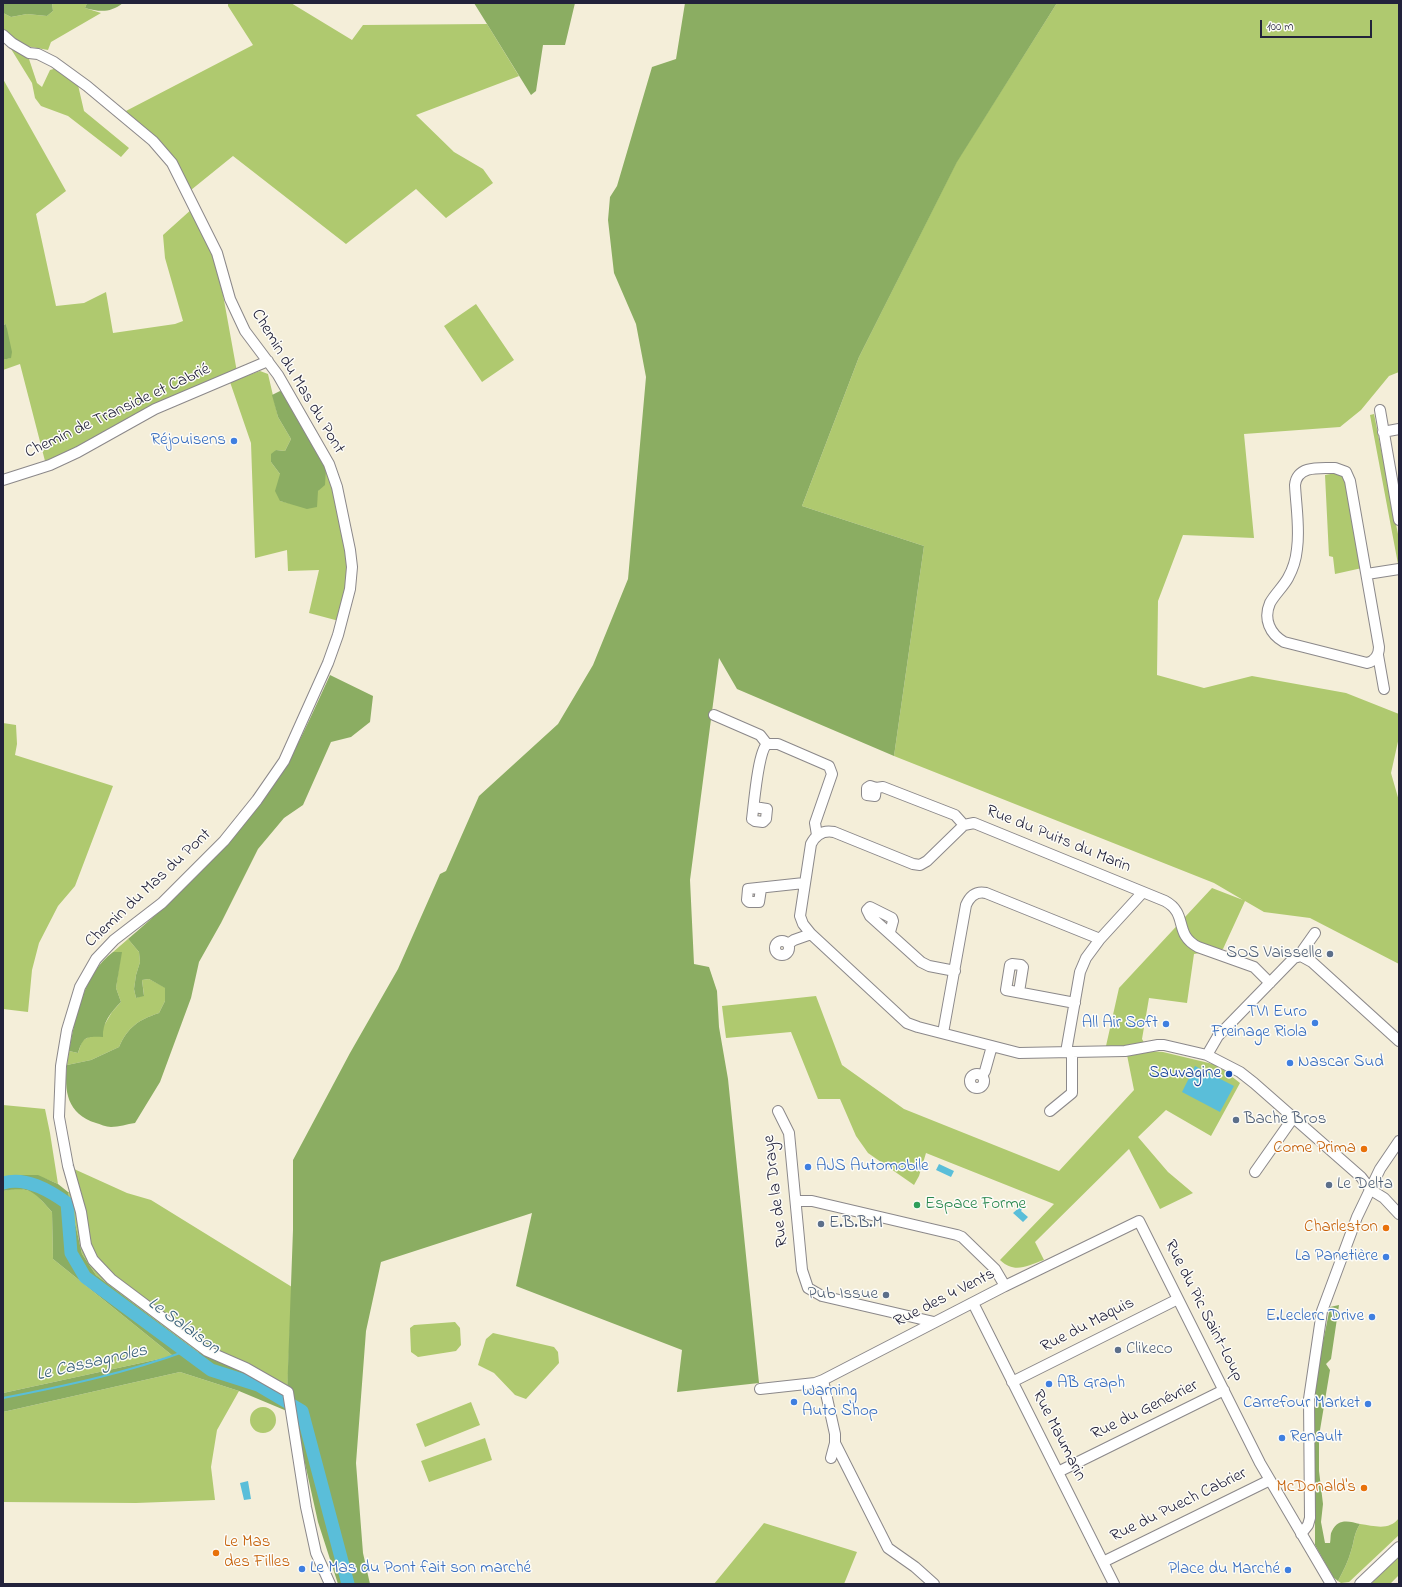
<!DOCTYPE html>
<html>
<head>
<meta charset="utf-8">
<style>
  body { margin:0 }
  #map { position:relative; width:1402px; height:1587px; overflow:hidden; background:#f4eed9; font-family:"Indie Flower",sans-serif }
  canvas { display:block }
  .frame { position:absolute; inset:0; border:4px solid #22223b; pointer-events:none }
  .scale { position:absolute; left:1260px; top:20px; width:112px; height:18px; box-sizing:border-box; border:2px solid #22223b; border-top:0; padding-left:5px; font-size:12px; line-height:14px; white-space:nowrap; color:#22223b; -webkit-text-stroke:3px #fdfcf7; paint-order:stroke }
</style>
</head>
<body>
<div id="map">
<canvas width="1402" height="1587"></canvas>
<div class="frame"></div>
<div class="scale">100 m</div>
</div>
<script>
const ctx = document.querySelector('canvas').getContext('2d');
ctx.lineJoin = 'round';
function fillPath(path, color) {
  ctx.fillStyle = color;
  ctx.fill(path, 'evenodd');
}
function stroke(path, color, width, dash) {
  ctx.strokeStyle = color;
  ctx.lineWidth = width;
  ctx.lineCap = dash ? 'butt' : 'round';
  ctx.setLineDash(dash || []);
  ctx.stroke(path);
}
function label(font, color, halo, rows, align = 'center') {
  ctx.font = font + ' "Indie Flower",sans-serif';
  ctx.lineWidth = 3;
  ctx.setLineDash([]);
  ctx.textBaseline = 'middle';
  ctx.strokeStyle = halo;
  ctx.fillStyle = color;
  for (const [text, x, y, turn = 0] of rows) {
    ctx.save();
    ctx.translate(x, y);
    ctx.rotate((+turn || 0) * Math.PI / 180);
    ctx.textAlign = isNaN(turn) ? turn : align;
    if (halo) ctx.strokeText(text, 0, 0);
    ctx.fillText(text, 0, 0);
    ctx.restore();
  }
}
const green = new Path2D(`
  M52 3H87L85 8 101 13 51 42 48 50 26 46 3 30V13L11 17 27 14 47 16 53 11Z
  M228 3H291L352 40 363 25 487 24 519 76 416 115 454 152 483 169 493 183 446 218 416 189 346 244 233 156 191 190 186 180 165 147 124 112 253 45 228 6Z
  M1057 3H1399V372L1389 376 1361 410 1340 427 1244 434 1254 538 1183 535 1158 601 1157 675 1204 688 1252 676 1346 693 1399 714V737L1391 773 1399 801V964L1310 918 1264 912 1245 901 1223 949 1194 954 1187 1003 1149 998 1142 1039 1149 1051 1163 1052 1217 1065 1240 1083 1211 1136 1166 1110 1138 1137 1168 1172 1193 1193 1160 1209 1129 1149 1035 1242 1044 1260C1026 1266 1015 1274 1000 1260L1054 1204 926 1153 919 1176 914 1185 868 1153 856 1136 840 1099H818L791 1032 726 1038 722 1006 816 996 842 1065 904 1109 1059 1171 1134 1090 1127 1055 1106 1046 1119 988 1212 888 1243 900 1214 883 894 756 924 546 802 506 859 357 957 161Z
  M8 44 29 59 37 83 42 87 50 70 57 68 78 85 84 111 129 148 121 157 68 116 41 106 35 98 32 83Z
  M3 79 66 191 36 214 56 306 84 303 106 292 113 333 175 324 183 321 165 258 163 235 193 208 216 256 237 372 84 445 45 461 20 364 3 370V360L10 358 6 324 3 325Z
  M476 304 514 360 482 382 444 326Z
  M260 371 268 374 278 417 291 439 285 451 276 450 271 462 280 474V501L293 504 318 491 326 468C335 499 347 531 348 562 349 582 343 602 339 621L309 613 319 570 288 571 287 550 255 558 251 443 230 382Z
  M1374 414 1399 539 1398 564 1370 415Z
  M1336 473 1346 476 1362 568 1335 574 1333 557 1329 556 1325 475Z
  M3 723 16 725 17 744 15 755 113 786 75 886 58 906 39 943 32 970 28 1012 3 1009Z
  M128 939 139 952 140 962 136 975 134 989 136 998 144 995 142 980 149 979 166 988 165 1001 159 1013C138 1020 128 1027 119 1047L91 1060 67 1065 69 1051 78 1053 82 1041 102 1029 112 1012 121 1002 116 988 121 952H113Z
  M3 1105 45 1109 50 1133 58 1184C34 1173 28 1173 3 1179Z
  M74 1169 127 1193 151 1200 292 1287 287 1395 249 1373 198 1352 96 1275 82 1254 68 1192 79 1191Z
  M18 1188 34 1192 52 1212 53 1259 173 1356 3 1393V1191Z
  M455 1322 460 1328 461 1345 456 1351 418 1357 411 1352 410 1328 414 1325Z
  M493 1333 554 1347 558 1352 559 1363 526 1399 515 1395 494 1373 478 1365 486 1339Z
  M180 1372 239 1391 217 1430 211 1467 215 1500 136 1503 3 1502V1412Z
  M471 1402 480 1425 425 1447 416 1424Z
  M250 1420a13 13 0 1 1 26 0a13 13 0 1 1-26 0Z
  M485 1438 492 1460 429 1482 421 1461Z
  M1399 1518V1535L1349 1582 1341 1583 1338 1581C1343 1571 1348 1562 1351 1551 1355 1539 1353 1536 1360 1524 1375 1526 1389 1531 1399 1518Z
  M764 1523 857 1552 844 1584H714Z
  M1399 1556V1575L1390 1584H1371Z`);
const forest = new Path2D(`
  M3 3H52L53 11 47 16 27 14 11 17 3 13Z
  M87 3H123C110 13 100 12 85 8Z
  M474 3H575L565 45H543L536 91 531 95Z
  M685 3H1057L957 162 859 357 802 506 924 546 894 756 737 689 719 658 690 880 694 964 709 967 717 991 719 1027 728 1079 759 1383 677 1392 682 1350 516 1286 532 1213 381 1262 366 1331 356 1463 363 1553 370 1584H338L318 1522 294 1414 239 1391 180 1372 3 1412V1393L173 1356 53 1259 52 1212C34 1192 31 1186 3 1191V1179L21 1175H38L58 1184 68 1192 82 1254 96 1275 198 1352 249 1373 287 1394 293 1230V1160L350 1053 398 969 440 874 446 871 479 796 558 724 593 665 628 579 646 377 636 324 614 273 608 220 610 197 617 186 652 67 676 59Z
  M6 324 12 352 11 358 3 360V325Z
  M280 391 286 393 326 468 325 485 318 491 317 507 307 509 280 501 275 491 280 474 271 462V454L276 450 285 451 291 439 278 417 272 395Z
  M330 675 373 696 370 722 351 737 331 742 303 805 284 818 258 849 221 923 199 962 191 998 160 1082 135 1123C127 1124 119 1127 111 1127 106 1127 100 1124 96 1123 67 1114 64 1091 67 1065L91 1060 119 1047C128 1027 138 1020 159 1013L165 1001V988L149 979 142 980 144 996 136 998 134 989 136 975 140 962 139 952 128 939C180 895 230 846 270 790 295 755 312 714 330 675Z
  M113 952H122L116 988 121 1002C111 1012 102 1023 103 1037 86 1036 83 1037 78 1053L69 1051C75 1018 84 973 113 952Z
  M1339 1305 1331 1359 1326 1364 1330 1370 1319 1436V1471L1323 1504 1321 1522 1325 1543H1330C1331 1539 1330 1534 1332 1531 1338 1518 1349 1521 1360 1524 1353 1536 1355 1539 1351 1551 1348 1562 1343 1571 1338 1581L1333 1577 1315 1545V1382L1330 1307Z`);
const water = new Path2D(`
  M1195 1066 1234 1086 1220 1112 1182 1092Z
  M939 1164 954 1171 951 1177 936 1170Z
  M1021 1206 1023 1208 1021 1211 1028 1217 1023 1222 1013 1213Z
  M248 1481 251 1499 244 1500 240 1483Z`);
const stream = new Path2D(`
  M3 1398C65 1386 126 1373 186 1351`);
const river = new Path2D(`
  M3 1183C25 1176 49 1190 67 1203L71 1253 85 1277 211 1370 258 1385 302 1411 348 1584`);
const minor = new Path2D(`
  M3 35 12 43 29 53 38 54 54 62 87 86 153 141 172 163 217 253 230 299 245 331 278 375 329 464 337 487 350 550 352 567 350 589 338 635 328 663 284 761 257 800 224 841 162 903 114 940 96 959 80 987 67 1030 61 1066 59 1117 68 1166 81 1212 86 1245 93 1260 111 1279 207 1351 246 1368 288 1392 306 1507 316 1553 330 1584
  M1380 410 1399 520
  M1383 432 1399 429
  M1335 468 1346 472 1350 481 1379 647C1379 655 1375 661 1367 663L1284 642C1270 634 1263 619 1270 603 1275 594 1283 587 1288 578 1293 569 1296 559 1297 549 1300 528 1296 506 1295 485 1297 465 1320 468 1335 468Z
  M3 480 50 465 78 452 155 409 268 361
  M1367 574 1399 569
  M1378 655 1384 689
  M714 715 760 735 767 744H778L829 766 832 774 815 823 817 835
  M876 788 875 796 867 795V788L870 786 876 788 883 787 955 815 964 825
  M754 807 767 809 766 819 763 822 755 821 752 819C754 804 758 752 767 744
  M761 889 759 902H749L747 900 748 889 804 883
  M890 932 893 921 892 918 870 907 867 910 870 916 921 962 929 966 955 971
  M775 948a7 7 0 1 1 14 0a7 7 0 1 1-14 0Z
  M788 944 794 940 811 934
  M1301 956 1303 950 1315 933
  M1270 983 1254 967 1198 947C1173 934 1189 914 1165 901L974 823 964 825 927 861 920 865 913 864 834 832C824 830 816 834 811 844L800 916 803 924 811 934 907 1023 918 1027 1019 1053 1125 1051 1158 1045H1164L1207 1055 1240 1072 1254 1083 1361 1177 1371 1190 1384 1198 1399 1214
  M1019 992 1023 967 1021 965 1012 964 1010 965 1006 990 1075 1003
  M943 1033 966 905C970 896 976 891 986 893L1100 939
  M1066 1052 1080 972 1086 958 1100 939 1143 892
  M1207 1055 1218 1036 1294 958 1301 956 1312 962 1399 1041
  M970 1081a7 7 0 1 1 14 0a7 7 0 1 1-14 0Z
  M982 1076 985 1071 992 1046
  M778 1111 789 1133 802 1270 808 1288 822 1296 934 1322
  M1050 1111 1072 1093V1052
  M1255 1172 1293 1118
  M796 1201H812L957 1235 962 1237 995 1269 1005 1286
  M973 1303 1114 1584
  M823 1380 835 1434V1443L831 1458
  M1012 1382 1178 1299
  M760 1389 815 1383 823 1380 1005 1286 1139 1221 1260 1463 1331 1584
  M835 1443 888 1548 915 1567 934 1584
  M1058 1472 1224 1390
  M1301 1534 1308 1525 1310 1518 1309 1399 1322 1311 1357 1217 1380 1169 1399 1141
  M1103 1562 1270 1480`);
const major = new Path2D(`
  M1361 1584 1399 1548`);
const markers = [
  [234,441,4,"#3f7fe0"],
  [1330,954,4,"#5c6f8a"],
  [1315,1023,4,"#3f7fe0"],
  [1166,1024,4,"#3f7fe0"],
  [1290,1063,4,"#3f7fe0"],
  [1229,1074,4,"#1a4fb4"],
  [1236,1120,4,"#5c6f8a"],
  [1364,1149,4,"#e8710a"],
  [808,1167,4,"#3f7fe0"],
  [1329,1185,4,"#5c6f8a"],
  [917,1205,4,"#2e9e5b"],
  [821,1224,4,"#5c6f8a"],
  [1386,1228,4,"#e8710a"],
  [1386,1257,4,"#3f7fe0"],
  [886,1295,4,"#5c6f8a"],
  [1372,1317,4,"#3f7fe0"],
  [1118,1350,4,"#5c6f8a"],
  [1049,1384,4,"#3f7fe0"],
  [794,1402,4,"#3f7fe0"],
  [1368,1404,4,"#3f7fe0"],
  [1282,1438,4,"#3f7fe0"],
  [1364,1488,4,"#e8710a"],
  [216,1553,4,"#e8710a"],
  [302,1569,4,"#3f7fe0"],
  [1288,1570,4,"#3f7fe0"]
];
const streetNames = [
  ["Chemin du Mas du Pont",297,382,59],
  ["Chemin de Transide et Cabrié",118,412,-25],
  ["Rue du Puits du Marin",1058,840,22],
  ["Chemin du Mas du Pont",149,889,-43],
  ["Rue de la Draye",777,1191,-97],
  ["Rue des 4 Vents",945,1299,-27],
  ["Rue du Pic Saint-Loup",1203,1311,63],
  ["Rue du Maquis",1088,1326,-27],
  ["Rue du Genévrier",1145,1411,-26],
  ["Rue Maumarin",1058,1436,63],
  ["Rue du Puech Cabrier",1179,1506,-26]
];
const shopNames = [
  ["Réjouisens",226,441],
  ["TVI Euro",1307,1013],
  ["Freinage Riola",1307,1033],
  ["All Air Soft",1158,1024],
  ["Nascar Sud",1298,1063,"left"],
  ["AJS Automobile",816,1167,"left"],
  ["La Panetière",1378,1257],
  ["E.Leclerc Drive",1364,1317],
  ["AB Graph",1057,1384,"left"],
  ["Warning",802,1392,"left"],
  ["Auto Shop",802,1412,"left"],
  ["Carrefour Market",1360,1404],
  ["Renault",1290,1438,"left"],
  ["Le Mas du Pont fait son marché",310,1569,"left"],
  ["Place du Marché",1280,1570]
];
const serviceNames = [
  ["SOS Vaisselle",1322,954,"right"],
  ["Bache Bros",1244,1120],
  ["Le Delta",1337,1185],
  ["E.B.B.M",829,1224],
  ["Pub Issue",878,1295,"right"],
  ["Clikeco",1126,1350]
];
const transitNames = [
  ["Sauvagine",1221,1074]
];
const foodNames = [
  ["Come Prima",1356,1149],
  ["Charleston",1378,1228],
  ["McDonald's",1356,1488],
  ["Le Mas",224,1543,"left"],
  ["des Filles",224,1563,"left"]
];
const leisureNames = [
  ["Espace Forme",925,1205]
];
const waterNames = [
  ["Le Salaison",183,1327,36],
  ["Le Cassagnoles",92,1364,-13]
];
fillPath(green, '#afc96f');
fillPath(forest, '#8bad62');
fillPath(water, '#5abed9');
stroke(stream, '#5abed9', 2);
stroke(river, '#5abed9', 13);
stroke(minor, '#8b888a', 12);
stroke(major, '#8b888a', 14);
stroke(minor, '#fff', 10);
stroke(major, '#fff', 12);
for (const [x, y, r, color] of markers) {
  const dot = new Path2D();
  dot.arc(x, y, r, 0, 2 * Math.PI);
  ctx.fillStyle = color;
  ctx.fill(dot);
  stroke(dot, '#fdfcf7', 1.5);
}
label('17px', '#22223b', '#fdfcf7', streetNames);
label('17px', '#366cbe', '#fdfcf7', shopNames, 'right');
label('17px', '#4e5e75', '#fdfcf7', serviceNames, 'left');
label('17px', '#164399', '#fdfcf7', transitNames, 'right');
label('17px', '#c56008', '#fdfcf7', foodNames, 'right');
label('17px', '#27864d', '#fdfcf7', leisureNames, 'left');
label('italic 18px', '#38607a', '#fdfcf7', waterNames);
</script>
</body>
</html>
